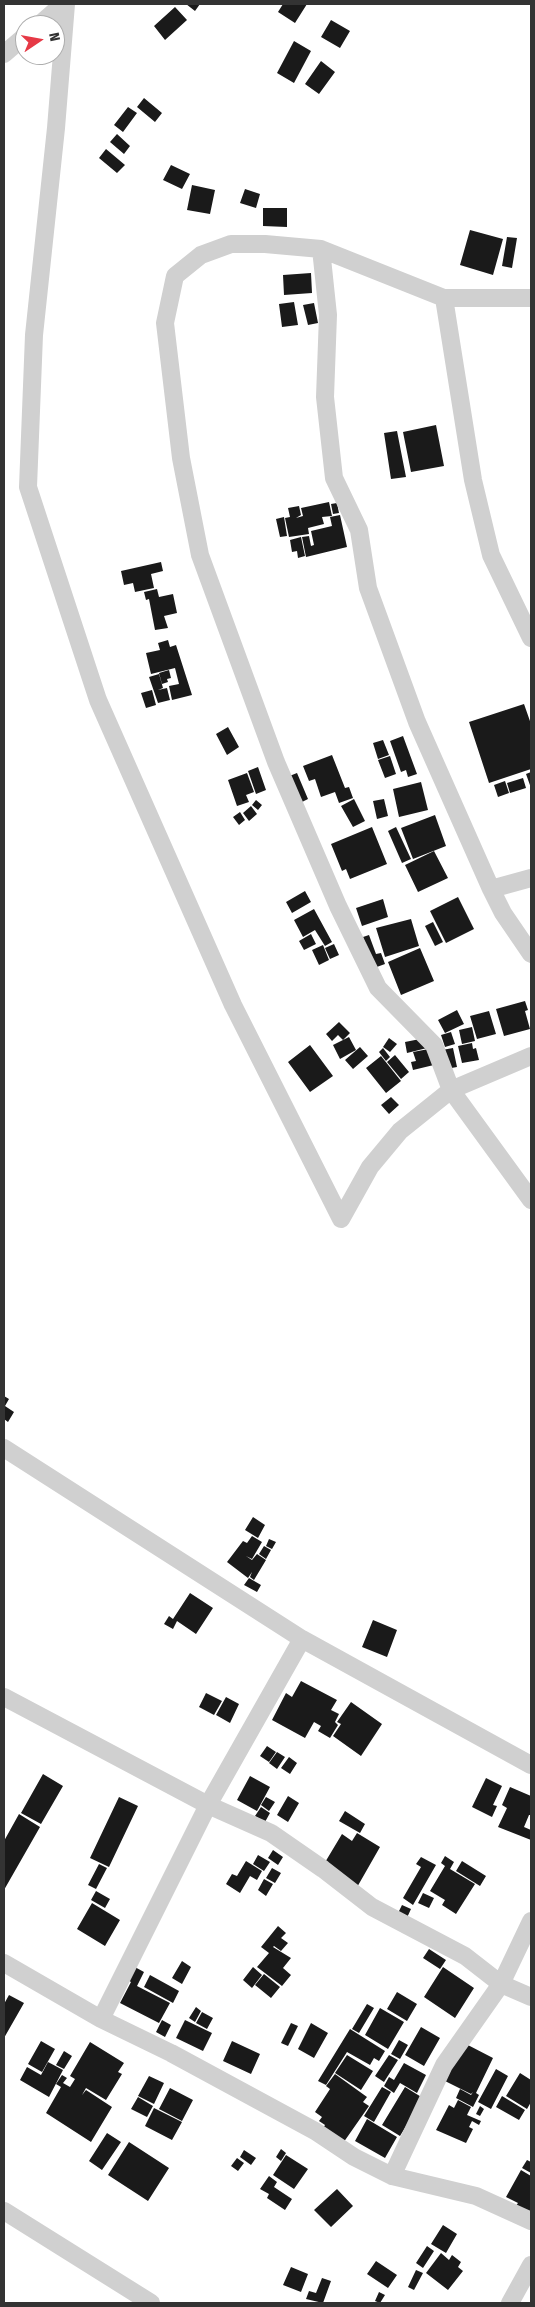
<!DOCTYPE html>
<html>
<head>
<meta charset="utf-8">
<style>
  body { margin:0 }
  #map { position:relative; width:535px; height:2307px; overflow:hidden; background:#fff; font-family:"Fira Sans Condensed",sans-serif }
  canvas { display:block }
  .frame { position:absolute; inset:0; border:5px solid #333; pointer-events:none }
  .north { position:absolute; left:15px; top:15px; width:50px; height:50px; box-sizing:border-box; background:#fff; border:1px solid #adadad; border-radius:50%; rotate:78deg; font-size:14px; font-weight:700; line-height:20px; text-align:center; color:#333 }
  .north::after { content:''; display:block; margin:auto; width:18px; height:22px; background:#e63946; clip-path:polygon(50% 0,100% 100%,50% 72%,0 100%) }
</style>
</head>
<body>
<div id="map">
<canvas width="535" height="2307"></canvas>
<div class="frame"></div>
<div class="north">N</div>
</div>
<script>
const ctx = document.querySelector('canvas').getContext('2d');
ctx.lineJoin = 'round';
function fillPath(path, color) {
  ctx.fillStyle = color;
  ctx.fill(path, 'evenodd');
}
function stroke(path, color, width, dash) {
  ctx.strokeStyle = color;
  ctx.lineWidth = width;
  ctx.lineCap = dash ? 'butt' : 'round';
  ctx.setLineDash(dash || []);
  ctx.stroke(path);
}
const building = new Path2D(`
  M186 4H200L195 11Z
  M283 4H307L295 23 278 12Z
  M175 7 187 20 165 40 154 26Z
  M331 20 350 31 340 48 321 37Z
  M294 41 311 51 294 83 277 73Z
  M321 61 335 72 319 94 305 84Z
  M144 98 162 113 155 122 137 107Z
  M128 107 137 113 123 132 114 125Z
  M117 134 130 146 124 154 110 142Z
  M106 149 125 165 117 173 99 158Z
  M171 165 190 174 182 189 163 180Z
  M192 185 215 190 210 214 187 210Z
  M245 189 260 194 256 208 240 203Z
  M263 208H287V227L263 226Z
  M470 230 503 239 493 275 460 265Z
  M507 237 517 238 512 268 502 266Z
  M311 273 312 293 284 295 283 275Z
  M294 302 298 325 282 327 279 304Z
  M314 303 318 323 308 325 303 305Z
  M436 425 444 466 411 472 403 432Z
  M397 431 406 477 391 479 384 433Z
  M329 502 332 516 322 517 324 524 308 528 309 534 289 537 285 518 290 517 288 508 299 506 301 515 296 518 303 516 301 508Z
  M337 503 339 513 333 514 331 504Z
  M340 515 347 547 306 557 302 537 309 536 311 546 314 545 311 531 332 526 330 517Z
  M284 517 287 536 280 537 276 519Z
  M301 537 305 556 298 558 297 551 292 552 290 540Z
  M161 562 163 571 151 574 154 588 135 592 133 583 124 585 121 571Z
  M157 589 159 597 173 594 177 613 164 616 168 628 155 630 149 599 146 600 144 592Z
  M168 640 170 647 176 645 192 695 172 700 169 686 179 684 175 668 151 674 146 653 160 650 158 643Z
  M169 670 171 678 167 679 168 682 162 684 159 673Z
  M159 674 163 688 158 690 167 688 170 700 158 703 149 677Z
  M152 690 156 705 146 708 141 693Z
  M524 704 531 724V769L489 783 469 722Z
  M228 727 239 747 227 755 216 734Z
  M403 736 417 774 408 777 406 770 401 772 390 741Z
  M383 740 389 755 378 759 373 743Z
  M332 755 345 788 349 787 353 798 339 803 335 792 321 797 315 779 309 781 303 766Z
  M390 756 396 774 385 778 378 760Z
  M258 767 266 790 256 794 248 771Z
  M531 772V788L526 774Z
  M247 773 254 792 246 795 249 802 237 806 228 780Z
  M297 773 308 799 298 804 287 777Z
  M523 778 526 788 510 793 507 783Z
  M505 781 509 793 498 797 494 785Z
  M421 782 428 810 399 817 393 789Z
  M354 799 365 821 353 827 341 806Z
  M384 799 388 816 377 819 373 801Z
  M256 800 262 805 258 810 252 805Z
  M251 806 257 814 249 821 243 813Z
  M240 812 245 820 239 825 233 817Z
  M435 815 446 846 413 859 401 828Z
  M372 827 387 864 350 879 346 869 342 871 331 844Z
  M396 827 411 859 402 863 388 831Z
  M434 851 448 878 418 892 405 865Z
  M305 891 311 902 292 913 286 902Z
  M458 897 474 929 446 943 430 911Z
  M383 899 388 917 362 926 356 908Z
  M314 909 332 942 325 946 315 930 303 937 294 920Z
  M411 919 419 946 385 957 376 928Z
  M433 922 443 942 435 946 425 926Z
  M311 934 316 944 304 950 299 941Z
  M369 935 376 954 381 953 385 964 374 968 363 937Z
  M334 944 339 955 330 959 325 948Z
  M323 945 329 960 319 965 312 950Z
  M420 948 434 981 401 995 388 962Z
  M525 1001 528 1010 525 1011 530 1029 504 1036 496 1009Z
  M457 1010 464 1024 445 1033 438 1020Z
  M489 1011 496 1034 477 1039 470 1016Z
  M339 1022 350 1033 343 1040 338 1035 332 1041 326 1034Z
  M472 1027 475 1041 462 1044 459 1030Z
  M451 1032 455 1044 445 1047 441 1035Z
  M349 1037 356 1050 340 1059 333 1045Z
  M389 1038 397 1044 390 1052 383 1047Z
  M425 1038 427 1048 407 1053 405 1042Z
  M472 1043 473 1049 476 1048 479 1060 462 1063 458 1046Z
  M310 1045 333 1076 310 1092 288 1062Z
  M360 1047 368 1056 353 1069 345 1060Z
  M383 1048 390 1057 386 1061 379 1052Z
  M434 1048 438 1064 413 1070 411 1062 416 1061 413 1052Z
  M453 1048 457 1067 446 1069 442 1050Z
  M395 1055 409 1072 401 1079 387 1062Z
  M381 1056 401 1081 386 1093 366 1068Z
  M391 1097 399 1105 389 1114 381 1105Z
  M4 1396 9 1399 5 1406 14 1412 8 1422 4 1419Z
  M253 1517 265 1525 258 1538 245 1530Z
  M252 1536 262 1542 252 1559 246 1556 252 1560 257 1554 266 1560 254 1580 250 1577 252 1572 248 1578 227 1562 243 1541 247 1543Z
  M269 1539 276 1542 272 1549 266 1546Z
  M264 1546 271 1550 266 1559 259 1554Z
  M249 1578 261 1585 257 1592 244 1585Z
  M190 1593 213 1608 196 1634 177 1621 173 1629 164 1624 169 1616 173 1619Z
  M373 1620 397 1630 387 1657 362 1647Z
  M301 1681 337 1700 331 1710 339 1714 335 1722 338 1725 330 1738 318 1731 321 1726 314 1722 305 1738 272 1720 286 1693 292 1697Z
  M206 1693 222 1701 214 1715 199 1707Z
  M226 1697 239 1704 230 1723 216 1715Z
  M351 1702 382 1724 361 1756 333 1736 341 1724 337 1722Z
  M267 1746 276 1752 269 1762 260 1756Z
  M277 1752 285 1757 277 1769 269 1763Z
  M289 1757 297 1763 290 1774 281 1768Z
  M43 1774 63 1786 41 1824 21 1813Z
  M250 1776 270 1787 257 1811 237 1800Z
  M486 1778 502 1786 493 1805 497 1806 492 1817 472 1807Z
  M510 1787 531 1796V1815H529L524 1827 531 1830V1840L498 1827 507 1808 502 1805Z
  M288 1796 299 1803 288 1822 277 1815Z
  M119 1797 138 1806 109 1867 90 1858Z
  M266 1797 275 1802 269 1811 261 1805Z
  M261 1807 270 1813 265 1822 255 1816Z
  M345 1811 365 1824 360 1833 339 1821Z
  M19 1814 40 1827 4 1890V1841Z
  M357 1833 380 1847 356 1889 324 1864 342 1834 352 1841Z
  M273 1850 283 1857 278 1865 268 1858Z
  M258 1855 270 1862 264 1871 253 1864Z
  M445 1856 454 1862 450 1869 475 1884 456 1914 442 1905 445 1900 430 1891 445 1866 441 1863Z
  M421 1857 436 1865 413 1905 403 1898 421 1867 416 1864Z
  M246 1861 262 1871 257 1880 250 1876 240 1893 226 1884 232 1874 237 1876Z
  M462 1861 486 1876 480 1886 456 1871Z
  M99 1864 107 1868 96 1889 88 1885Z
  M272 1868 281 1873 275 1883 266 1878Z
  M264 1879 273 1884 266 1896 258 1890Z
  M96 1891 110 1899 105 1908 91 1900Z
  M423 1893 434 1898 429 1908 418 1903Z
  M92 1903 120 1920 105 1946 77 1929Z
  M402 1905 411 1909 405 1922 396 1917Z
  M278 1926 286 1933 281 1938 288 1943 281 1951 274 1946 273 1947 291 1958 283 1968 291 1975 282 1986 257 1967 269 1953 261 1947Z
  M429 1949 446 1960 440 1969 423 1958Z
  M182 1961 191 1967 182 1984 172 1978Z
  M133 1966 144 1972 137 1986 170 2003 159 2023 120 2003 131 1982 126 1979Z
  M253 1967 262 1975 252 1988 243 1980Z
  M443 1967 474 1988 455 2018 424 1997Z
  M264 1974 280 1987 271 1998 255 1985Z
  M150 1975 179 1991 173 2003 144 1987Z
  M397 1992 417 2004 407 2021 387 2009Z
  M9 1995 24 2003 4 2038V2004Z
  M367 2004 374 2008 359 2033 352 2029Z
  M196 2007 201 2011 195 2022 189 2018Z
  M380 2008 404 2022 388 2049 365 2035Z
  M202 2012 213 2018 207 2029 196 2023Z
  M162 2020 171 2025 165 2037 156 2032Z
  M185 2020 212 2033 203 2051 176 2038Z
  M291 2023 298 2026 288 2046 281 2043Z
  M311 2023 328 2033 314 2058 298 2049Z
  M421 2027 440 2038 424 2066 405 2055Z
  M350 2029 385 2051 379 2061 374 2058 370 2065 347 2052 326 2085 318 2081Z
  M399 2040 408 2045 400 2059 391 2054Z
  M41 2041 55 2049 42 2072 28 2064Z
  M232 2041 260 2054 251 2074 223 2061Z
  M90 2042 124 2063 118 2072 122 2074 106 2100 86 2088 82 2095 86 2090 112 2107 91 2142 46 2113 61 2087 56 2084 62 2075 67 2078 63 2083 70 2087 75 2079 70 2076Z
  M464 2043 493 2058 476 2093 479 2095 473 2107 456 2098 460 2089 471 2095 473 2092 471 2094 445 2081Z
  M64 2051 72 2056 64 2069 56 2065Z
  M347 2055 373 2071 361 2090 335 2073Z
  M389 2055 398 2060 384 2082 375 2076Z
  M48 2062 63 2070 49 2097 20 2080 27 2067 41 2075Z
  M404 2063 426 2075 417 2093 400 2083 394 2093 384 2086 389 2077 394 2080Z
  M496 2069 508 2076 491 2109 478 2102Z
  M520 2073 531 2080V2102L527 2109 506 2096Z
  M335 2074 367 2097 363 2102 369 2106 341 2146 321 2132 325 2125 319 2121 322 2117 315 2112 330 2089 326 2086Z
  M149 2076 164 2083 154 2104 138 2096Z
  M382 2087 391 2092 374 2122 364 2116Z
  M405 2087 423 2098 400 2136 382 2125Z
  M170 2088 193 2100 182 2121 159 2109Z
  M502 2096 525 2110 519 2120 496 2107Z
  M138 2097 153 2106 147 2117 131 2109Z
  M458 2100 471 2107 467 2115 481 2121 479 2125 472 2121 469 2127 473 2129 466 2143 436 2130 449 2105 454 2108Z
  M480 2106 484 2109 480 2116 476 2114Z
  M154 2108 182 2122 172 2140 145 2126Z
  M367 2119 397 2137 385 2158 355 2141Z
  M107 2133 121 2142 102 2170 89 2161Z
  M129 2142 169 2168 148 2201 108 2175Z
  M281 2149 286 2153 281 2161 276 2157Z
  M244 2150 256 2158 251 2165 240 2157Z
  M286 2155 308 2169 294 2189 273 2175Z
  M237 2158 244 2163 238 2171 231 2166Z
  M527 2160 531 2162V2173L522 2168Z
  M521 2170 531 2176V2213L515 2207 518 2203 506 2197Z
  M269 2176 277 2182 274 2187 292 2199 285 2210 267 2198 269 2194 260 2189Z
  M337 2189 353 2206 331 2227 314 2210Z
  M443 2225 457 2234 446 2253 431 2244Z
  M427 2246 434 2251 423 2268 416 2263Z
  M441 2253 449 2260 452 2255 461 2262 458 2267 463 2271 448 2290 426 2273Z
  M376 2261 397 2275 388 2288 367 2274Z
  M291 2267 308 2274 301 2292 283 2285Z
  M416 2270 423 2273 414 2290 408 2287Z
  M322 2278 331 2281 323 2303 306 2299 309 2291 316 2293Z
  M379 2292 385 2295 380 2303 375 2301Z`);
const minor = new Path2D(`
  M66 4 56 128 34 335 28 487 98 700 233 1005 341 1219
  M39 25 63 4
  M4 54 25 36
  M321 249 328 315 325 397 334 478 359 530 368 588 417 722 491 889 503 913 531 954
  M444 298 473 480 491 555 531 638
  M531 298H444L321 249 265 244H231L201 255 175 276 165 323 181 458 200 555 276 762 338 906 378 988 434 1045 451 1090 531 1200
  M491 889 531 878
  M341 1219 370 1167 400 1131 451 1090 531 1056
  M4 1448 302 1639 531 1765
  M4 1697 208 1805 271 1833 323 1869 372 1907 465 1956 501 1984 531 1997
  M4 1963 101 2019 171 2053 315 2131 354 2157 392 2176 476 2196 531 2221
  M101 2019 208 1805 302 1639
  M392 2176 444 2065 501 1984 531 1921
  M4 2211 151 2303
  M510 2303 531 2265`);
fillPath(building, '#1a1a1a');
stroke(minor, '#d0d0d0', 18);
</script>
</body>
</html>
